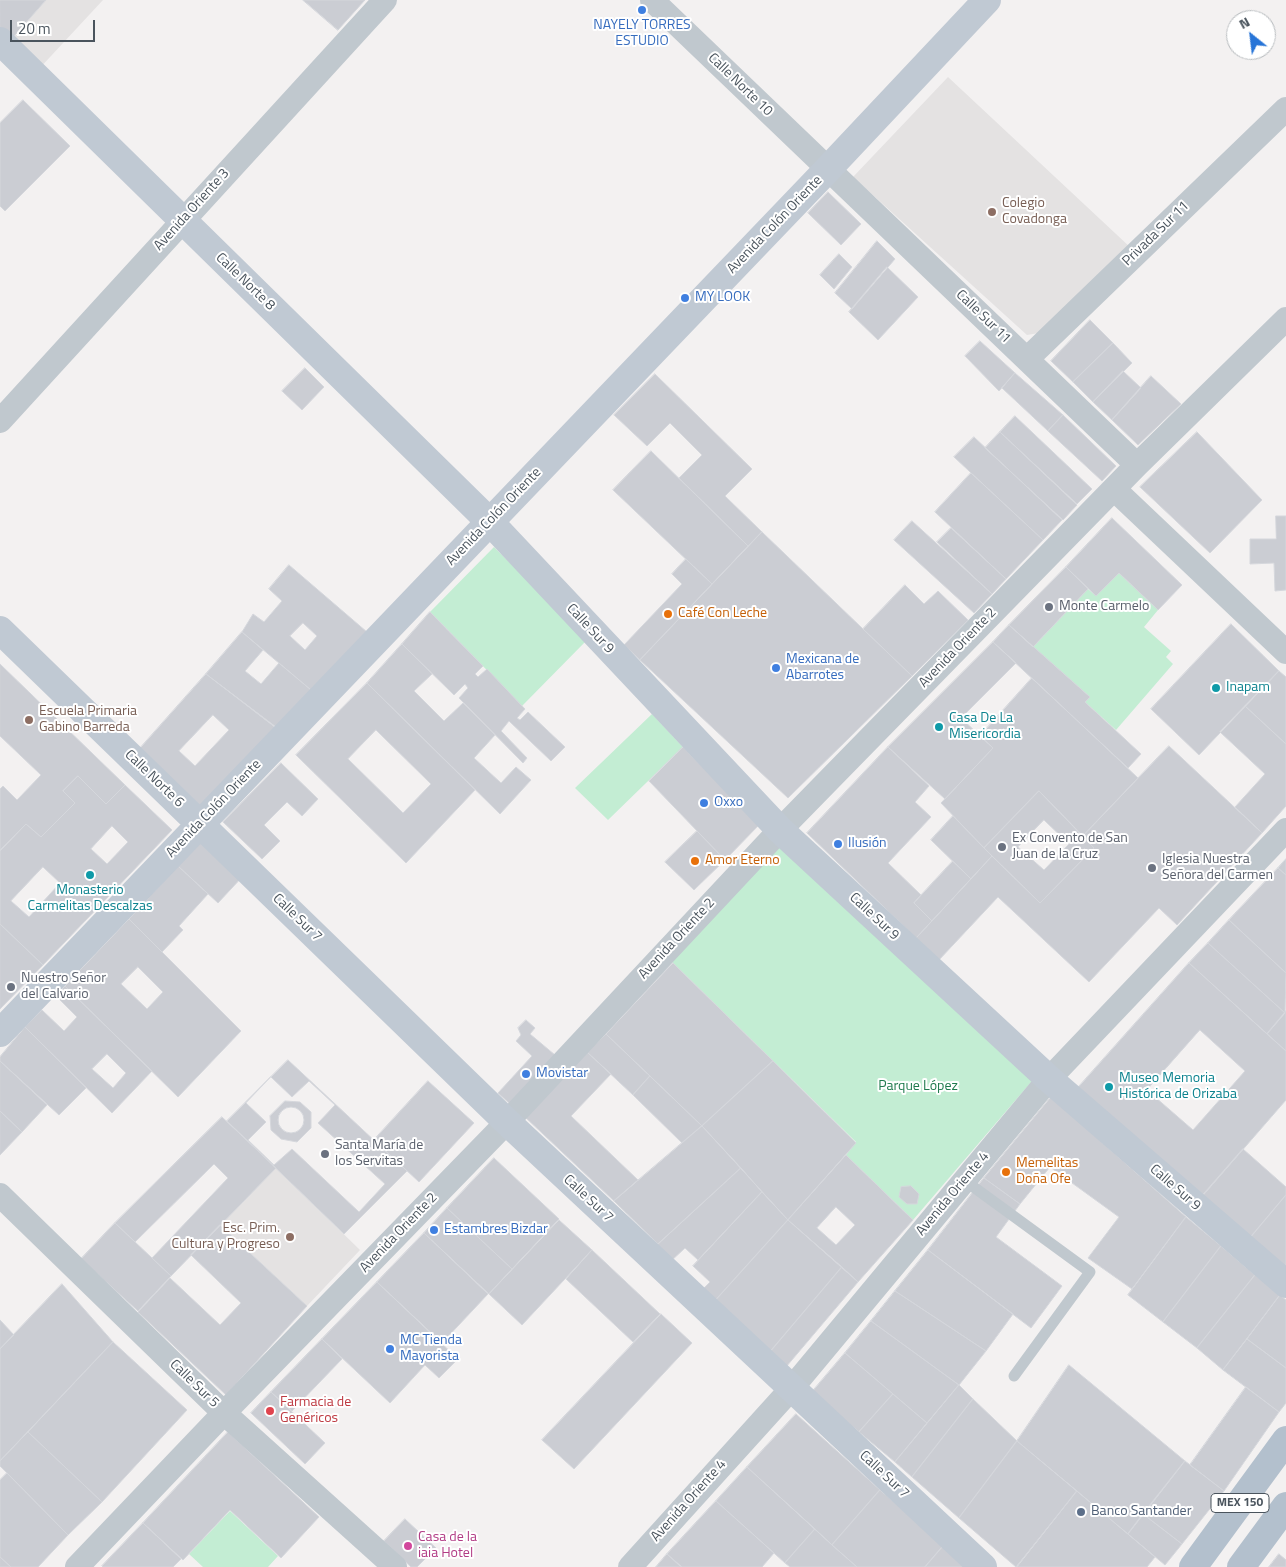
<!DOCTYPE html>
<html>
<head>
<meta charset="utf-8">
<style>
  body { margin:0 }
  #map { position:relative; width:1286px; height:1567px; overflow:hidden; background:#f3f1f1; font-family:"Titillium Web",sans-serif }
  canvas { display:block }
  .north { position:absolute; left:1226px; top:10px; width:50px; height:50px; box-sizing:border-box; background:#fff; border:1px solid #b7bbbe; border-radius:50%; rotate:331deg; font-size:14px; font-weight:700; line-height:20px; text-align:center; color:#4a545d }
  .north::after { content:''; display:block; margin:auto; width:18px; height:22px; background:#2774d7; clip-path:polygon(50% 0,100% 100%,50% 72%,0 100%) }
  .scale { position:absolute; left:10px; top:20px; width:85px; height:22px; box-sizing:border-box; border:2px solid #4a545d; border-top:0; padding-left:6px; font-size:15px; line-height:18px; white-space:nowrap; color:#4a545d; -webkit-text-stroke:4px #fff; paint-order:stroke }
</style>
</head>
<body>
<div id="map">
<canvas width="1286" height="1567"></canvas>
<div class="north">N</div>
<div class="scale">20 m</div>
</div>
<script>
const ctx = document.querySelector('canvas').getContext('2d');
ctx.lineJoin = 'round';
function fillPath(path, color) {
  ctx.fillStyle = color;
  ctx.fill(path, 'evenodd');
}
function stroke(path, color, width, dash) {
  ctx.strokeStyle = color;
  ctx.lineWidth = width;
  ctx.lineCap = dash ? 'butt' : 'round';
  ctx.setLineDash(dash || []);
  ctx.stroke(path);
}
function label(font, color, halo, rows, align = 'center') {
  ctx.font = font + ' "Titillium Web",sans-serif';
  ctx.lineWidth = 4;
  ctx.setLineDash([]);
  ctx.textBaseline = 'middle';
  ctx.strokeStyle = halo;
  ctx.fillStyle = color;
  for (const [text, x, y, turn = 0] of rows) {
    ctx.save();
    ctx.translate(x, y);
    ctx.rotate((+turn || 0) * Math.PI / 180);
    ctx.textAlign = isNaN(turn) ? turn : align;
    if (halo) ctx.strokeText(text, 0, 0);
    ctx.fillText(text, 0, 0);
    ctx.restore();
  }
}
const education = new Path2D(`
  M46 0H103L38 70 8 43Z
  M948 77 1131 248 1045 332 1027 335 853 177Z
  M276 1168 360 1250 307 1306 220 1225Z`);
const green = new Path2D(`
  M494 547 587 640 522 706 430 612Z
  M1119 573 1158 610 1144 627 1171 651 1166 657 1173 664 1116 730 1085 702 1090 697 1033 647 1088 589 1096 596Z
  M652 714 683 747 608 820 575 788Z
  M781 842 1032 1081 913 1220 846 1155 856 1142 669 959Z
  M230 1511 278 1556 268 1567H203L189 1554Z`);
const building = new Path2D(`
  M0 0H46L8 43 0 35Z
  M303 0H365L338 30Z
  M23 100 70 146 5 211 0 206V123Z
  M828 192 861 224 841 245 808 213Z
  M877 241 895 259 852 309 835 293Z
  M839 254 852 267 834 289 820 275Z
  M887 267 918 297 878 340 849 312Z
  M1090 320 1113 343 1073 382 1051 361Z
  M980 341 1015 373 999 391 965 356Z
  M1113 343 1132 363 1093 402 1073 382Z
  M305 368 324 387 302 410 282 391Z
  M1123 371 1141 388 1112 420 1093 402Z
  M1015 373 1063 415 1048 431 1002 388Z
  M655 374 752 469 725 496 762 532 748 546 679 478 702 455 670 423 647 446 614 415Z
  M1151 376 1181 404 1138 445 1112 420Z
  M1063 415 1116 466 1102 481 1048 431Z
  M1015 416 1092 489 1077 504 1000 432Z
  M1000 432 1077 505 1063 520 985 448Z
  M1197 432 1262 500 1210 553 1140 487Z
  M974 437 1062 520 1043 540 954 457Z
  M651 451 748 546 712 584 613 490Z
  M971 473 1043 540 1006 579 935 512Z
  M1276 516H1286V590L1275 591 1274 563 1250 564V539H1276Z
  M1112 518 1182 585 1158 610 1119 573 1096 596 1066 567Z
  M912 521 992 594 974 613 894 540Z
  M951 528 1006 579 992 594 937 542Z
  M762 532 912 676 788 798 640 660Z
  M686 559 712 584 640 660 624 645 682 584 672 574Z
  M289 565 367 632 311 690 242 632 253 614 264 622 282 601 269 589ZM303 623 317 636 305 650 290 636Z
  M1066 567 1088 589 1033 647 1009 625Z
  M905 585 924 604 938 591 968 620 912 676 863 629Z
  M430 612 483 666 475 674 478 677 487 669 525 709 517 718 520 720 528 712 565 747 551 761 509 721 501 731 527 758 523 763 459 698 468 688 465 684 454 695 402 644Z
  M1231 624 1279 671 1199 755 1151 709Z
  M1009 625 1090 697 1085 702 1141 754 1128 768 993 642Z
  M242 632 263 650 245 671 261 684 279 663 311 690 276 727 206 674Z
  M993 642 1016 663 961 718 993 748 945 799 888 747Z
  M402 644 432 674 414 691 444 721 463 703 495 735 474 758 501 783 516 767 531 780 500 814 367 683Z
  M0 664 125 785 106 804 78 776 63 791 75 803 41 837 26 824 0 850V789L3 786 17 800 41 775 0 736Z
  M1279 671 1286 677V744L1245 706Z
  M206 674 276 728 196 813 135 754ZM213 715 229 730 195 766 179 751Z
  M1032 678 1138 778 1083 836 1039 791 984 848 941 803 993 748 980 736Z
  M367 683 475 790 406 863 296 755ZM376 730 431 784 403 813 348 759Z
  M1245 706 1286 744V806L1262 833 1235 807 1265 774 1220 732Z
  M1169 746 1262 833 1177 925 1159 908 1089 982 998 897 938 961 916 938 992 856 1040 903 1094 848 1083 836Z
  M683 747 759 825 725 860 649 781Z
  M888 747 929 786 915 802 931 817 888 863 921 895 914 903 932 921 916 938 807 833Z
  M281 763 318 799 302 816 287 802 264 825 280 841 262 859 223 822Z
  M78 776 106 804 125 785 172 830 43 965 0 924V851L26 824 41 837 75 803 63 791ZM112 826 128 842 107 864 91 849ZM43 867 60 883 29 917 11 901Z
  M1039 791 1094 848 1040 903 984 848ZM1044 820 1069 844 1044 870 1018 847Z
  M953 816 992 856 971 879 931 840Z
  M697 831 725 860 694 890 665 862Z
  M203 837 244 875 218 903 178 866Z
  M1286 859V875L1278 868Z
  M953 861 971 879 932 921 914 903Z
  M178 866 208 894 179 926 183 930 162 952 129 919Z
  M1278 868 1286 875V973L1229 920Z
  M129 919 241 1031 178 1097 65 986ZM138 967 163 992 147 1009 121 984Z
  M1229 920 1286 973 1285 1013 1208 943Z
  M0 924 43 965 0 1009Z
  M1208 943 1285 1013 1267 1034 1189 963Z
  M673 963 773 1061 702 1126 606 1034Z
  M1189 963 1286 1051V1100L1199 1200 1075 1091ZM1200 1030 1245 1071 1193 1130 1147 1090Z
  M65 986 152 1071 112 1113 25 1027 42 1010 64 1031 77 1017 56 996ZM107 1054 126 1073 113 1088 92 1069Z
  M1286 1011V1051L1267 1034Z
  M526 1020 535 1028 530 1034 555 1055 510 1104 498 1093 532 1056 516 1041 521 1035 518 1028Z
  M25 1027 86 1088 59 1115 0 1061V1057Z
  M606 1034 650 1076 633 1095 587 1052Z
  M587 1052 611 1074 571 1116 638 1180 614 1201 525 1117Z
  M288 1060 407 1171 344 1234 227 1121Z
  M0 1061 47 1105 22 1132 0 1111Z
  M773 1061 856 1143 788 1220 702 1126Z
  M650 1076 702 1126 682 1143 633 1095Z
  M271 1077 292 1097 309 1081 335 1105 318 1123 385 1184 359 1212 292 1149 274 1165 248 1140 266 1122 246 1103Z
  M428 1081 474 1123 419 1182 374 1140Z
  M1051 1097 1186 1217 1132 1289 1088 1258 1119 1217 1050 1167 1020 1204 984 1178Z
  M285 1101 300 1102 311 1112V1128L297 1142 281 1139 271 1130 270 1116Z
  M278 1120a13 13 0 1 1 26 0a13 13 0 1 1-26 0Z
  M0 1111 22 1132 0 1155Z
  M222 1117 276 1168 171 1276 152 1258 228 1178 214 1164 135 1242 115 1223Z
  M702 1126 741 1168 658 1244 614 1201Z
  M1243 1149 1286 1187V1195L1250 1238 1202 1196Z
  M846 1155 913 1220 858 1282 788 1220ZM836 1207 855 1225 836 1245 817 1228Z
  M494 1158 559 1219 512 1269 447 1208Z
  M741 1168 762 1192 698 1260 685 1248 670 1262 655 1247Z
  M984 1178 1020 1204 996 1237 1062 1286 1031 1328 928 1250Z
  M911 1186 919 1194 917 1204H907L899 1197 901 1187Z
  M762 1192 788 1220 714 1302 701 1291 710 1282 693 1266Z
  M1286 1195V1268L1250 1238Z
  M447 1208 512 1269 489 1294 424 1233Z
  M1186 1217 1221 1246 1163 1322 1128 1295Z
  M559 1220 592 1250 522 1325 489 1294Z
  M788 1220 842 1267 770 1352 714 1302Z
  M115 1223 171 1276 138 1311 81 1259Z
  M220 1225 307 1306 226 1395 138 1312 170 1278 220 1325 241 1303 191 1255Z
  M424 1233 488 1294 442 1343 377 1282Z
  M1221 1246 1255 1275 1197 1348 1163 1322Z
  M592 1250 660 1314 633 1342 566 1279Z
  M928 1250 1013 1314 986 1351 895 1291Z
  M842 1267 858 1282 786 1367 770 1352Z
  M1255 1275 1280 1295 1223 1370 1197 1348Z
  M377 1282 458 1359 439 1378 425 1365 390 1403 322 1339Z
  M62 1284 113 1342 0 1461V1349Z
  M895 1291 986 1351 959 1385 871 1321Z
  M1280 1295 1286 1300V1368L1247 1339Z
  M661 1314 692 1343 574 1469 542 1440Z
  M0 1320 14 1335 0 1349Z
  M871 1321 959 1385 927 1423 845 1353Z
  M322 1339 342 1359 292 1411 271 1392Z
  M1247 1339 1286 1368V1403L1279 1412 1223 1370Z
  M113 1342 187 1410 102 1502 28 1432Z
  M845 1353 893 1394 859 1432 812 1392Z
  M1069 1365 1185 1461 1128 1534 1017 1441Z
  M959 1385 973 1399 912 1477 895 1462Z
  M1246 1387 1279 1412 1224 1491 1190 1465Z
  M271 1392 325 1443 305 1464 251 1413Z
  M893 1394 927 1423 895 1462 859 1432Z
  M973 1399 1017 1441 959 1518 912 1477Z
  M796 1414 880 1490 832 1545 747 1467Z
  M28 1432 102 1502 68 1535 0 1466V1461Z
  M228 1432 319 1517 281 1558 230 1510 183 1560 143 1523Z
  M1017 1441 1077 1491 1016 1567 959 1518Z
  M1185 1461 1224 1491 1182 1544 1143 1514Z
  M747 1467 815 1529 785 1563 716 1501Z
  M7 1473 68 1535 38 1567H11L0 1557V1480Z
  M880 1490 944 1545 925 1567H857L832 1545Z
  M1077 1491 1155 1557 1147 1567H1017Z
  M716 1501 774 1553 762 1567H682L667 1554Z
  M1143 1514 1182 1544 1165 1565 1128 1534Z
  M405 1519 436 1548 417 1567H411L384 1541Z
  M143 1523 181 1559 173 1567H103L102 1566Z
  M815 1529 832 1545 857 1567H790L785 1563Z
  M944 1545 966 1567H925Z
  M667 1554 681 1567H656Z
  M1279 1554 1286 1560V1567H1269Z
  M0 1557 11 1567H0Z`);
const lane = new Path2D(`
  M964 1180 1090 1272 1014 1376`);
const street = new Path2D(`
  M652 0 1137 465
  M1027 359 1286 109
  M0 421 385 0
  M1114 489 1286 652
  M0 1195 224 1413 395 1567
  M77 1567 224 1413 507 1122 780 830 1137 465 1286 319
  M630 1567 791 1389 1049 1079 1286 830`);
const secondary = new Path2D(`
  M0 41 490 522 780 830 1049 1079 1286 1284
  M0 630 507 1122 983 1567
  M0 1033 828 169 987 0`);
const primary = new Path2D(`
  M1193 1567 1286 1440
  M1241 1567 1286 1506`);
const markers = [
  [642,10,5,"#3f7fe0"],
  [992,212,5,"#8d6e63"],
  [685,298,5,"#3f7fe0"],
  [1049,607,5,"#6b7280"],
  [668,614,5,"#e8710a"],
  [776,668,5,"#3f7fe0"],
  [1216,688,5,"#0f9aa8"],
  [29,720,5,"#8d6e63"],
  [939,727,5,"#0f9aa8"],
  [704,803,5,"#3f7fe0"],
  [838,844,5,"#3f7fe0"],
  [1002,847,5,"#6b7280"],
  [695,861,5,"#e8710a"],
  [1152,868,5,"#6b7280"],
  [90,875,5,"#0f9aa8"],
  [11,987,5,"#6b7280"],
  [526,1074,5,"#3f7fe0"],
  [1109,1087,5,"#0f9aa8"],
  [325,1154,5,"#6b7280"],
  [1006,1172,5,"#e8710a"],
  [434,1230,5,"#3f7fe0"],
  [290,1237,5,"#8d6e63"],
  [390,1349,5,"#3f7fe0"],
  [270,1411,5,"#e0444e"],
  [1081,1512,5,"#5c6f8a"],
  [408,1546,5,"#d1479c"]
];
const shields = [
  [1240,1503,58]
];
const shieldNames = [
  ["MEX 150",1240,1503]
];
const shopNames = [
  ["NAYELY TORRES",642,26,"center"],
  ["ESTUDIO",642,42,"center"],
  ["MY LOOK",695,298],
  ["Mexicana de",786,660],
  ["Abarrotes",786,676],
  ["Oxxo",714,803],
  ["Ilusión",848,844],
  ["Movistar",536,1074],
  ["Estambres Bizdar",444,1230],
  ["MC Tienda",400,1341],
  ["Mayorista",400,1357]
];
const streetNames = [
  ["Calle Norte 10",740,85,44],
  ["Avenida Oriente 3",192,210,-48],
  ["Avenida Colón Oriente",775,225,-46],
  ["Privada Sur 11",1156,234,-44],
  ["Calle Norte 8",245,282,44],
  ["Calle Sur 11",983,317,44],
  ["Avenida Colón Oriente",494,517,-46],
  ["Calle Sur 9",590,629,47],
  ["Avenida Oriente 2",958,648,-46],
  ["Calle Norte 6",154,779,44],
  ["Avenida Colón Oriente",214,809,-46],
  ["Calle Sur 9",874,917,43],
  ["Calle Sur 7",297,918,44],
  ["Avenida Oriente 2",677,939,-47],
  ["Calle Sur 9",1175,1188,41],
  ["Avenida Oriente 4",953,1194,-50],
  ["Calle Sur 7",588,1199,43],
  ["Avenida Oriente 2",399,1233,-46],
  ["Calle Sur 5",194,1384,44],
  ["Calle Sur 7",884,1475,43],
  ["Avenida Oriente 4",689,1501,-48]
];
const educationNames = [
  ["Colegio",1002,204],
  ["Covadonga",1002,220],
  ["Escuela Primaria",39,712],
  ["Gabino Barreda",39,728],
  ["Esc. Prim.",280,1229,"right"],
  ["Cultura y Progreso",280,1245,"right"]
];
const worshipNames = [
  ["Monte Carmelo",1059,607],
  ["Ex Convento de San",1012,839],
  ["Juan de la Cruz",1012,855],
  ["Iglesia Nuestra",1162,860],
  ["Señora del Carmen",1162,876],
  ["Nuestro Señor",21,979],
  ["del Calvario",21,995],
  ["Santa María de",335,1146],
  ["los Servitas",335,1162]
];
const foodNames = [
  ["Café Con Leche",678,614],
  ["Amor Eterno",705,861],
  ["Memelitas",1016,1164],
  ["Doña Ofe",1016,1180]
];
const cultureNames = [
  ["Inapam",1226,688],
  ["Casa De La",949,719],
  ["Misericordia",949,735],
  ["Monasterio",90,891,"center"],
  ["Carmelitas Descalzas",90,907,"center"],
  ["Museo Memoria",1119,1079],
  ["Histórica de Orizaba",1119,1095]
];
const parkNames = [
  ["Parque López",918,1087]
];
const healthNames = [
  ["Farmacia de",280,1403],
  ["Genéricos",280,1419]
];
const serviceNames = [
  ["Banco Santander",1091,1512]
];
const hotelNames = [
  ["Casa de la",418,1538],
  ["iaia Hotel",418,1554]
];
fillPath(education, '#e4e2e2');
fillPath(green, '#c3edd3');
fillPath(building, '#cbcdd3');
stroke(building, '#d5d7dc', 1);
stroke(lane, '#c0c8ce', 11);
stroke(street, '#c0c8ce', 24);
stroke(secondary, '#c0c9d3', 28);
stroke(primary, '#b3c0cd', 28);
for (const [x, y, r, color] of markers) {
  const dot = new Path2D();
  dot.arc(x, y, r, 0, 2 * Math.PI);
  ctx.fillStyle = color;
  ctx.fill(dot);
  stroke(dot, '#fff', 2);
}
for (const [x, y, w] of shields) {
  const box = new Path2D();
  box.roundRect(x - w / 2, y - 9.5, w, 19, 4);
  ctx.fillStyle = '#fff';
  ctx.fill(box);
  stroke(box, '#4a545d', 1);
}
label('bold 12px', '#4a545d', null, shieldNames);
label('14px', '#366cbe', '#fff', shopNames, 'left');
label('14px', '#4a545d', '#fff', streetNames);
label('14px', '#785e54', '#fff', educationNames, 'left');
label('14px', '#5b616d', '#fff', worshipNames, 'left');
label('14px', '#c56008', '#fff', foodNames, 'left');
label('14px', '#0d838f', '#fff', cultureNames, 'left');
label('14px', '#1f7a4d', '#fff', parkNames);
label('14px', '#be3a42', '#fff', healthNames, 'left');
label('14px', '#4e5e75', '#fff', serviceNames, 'left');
label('14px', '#b23c85', '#fff', hotelNames, 'left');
</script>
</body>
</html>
